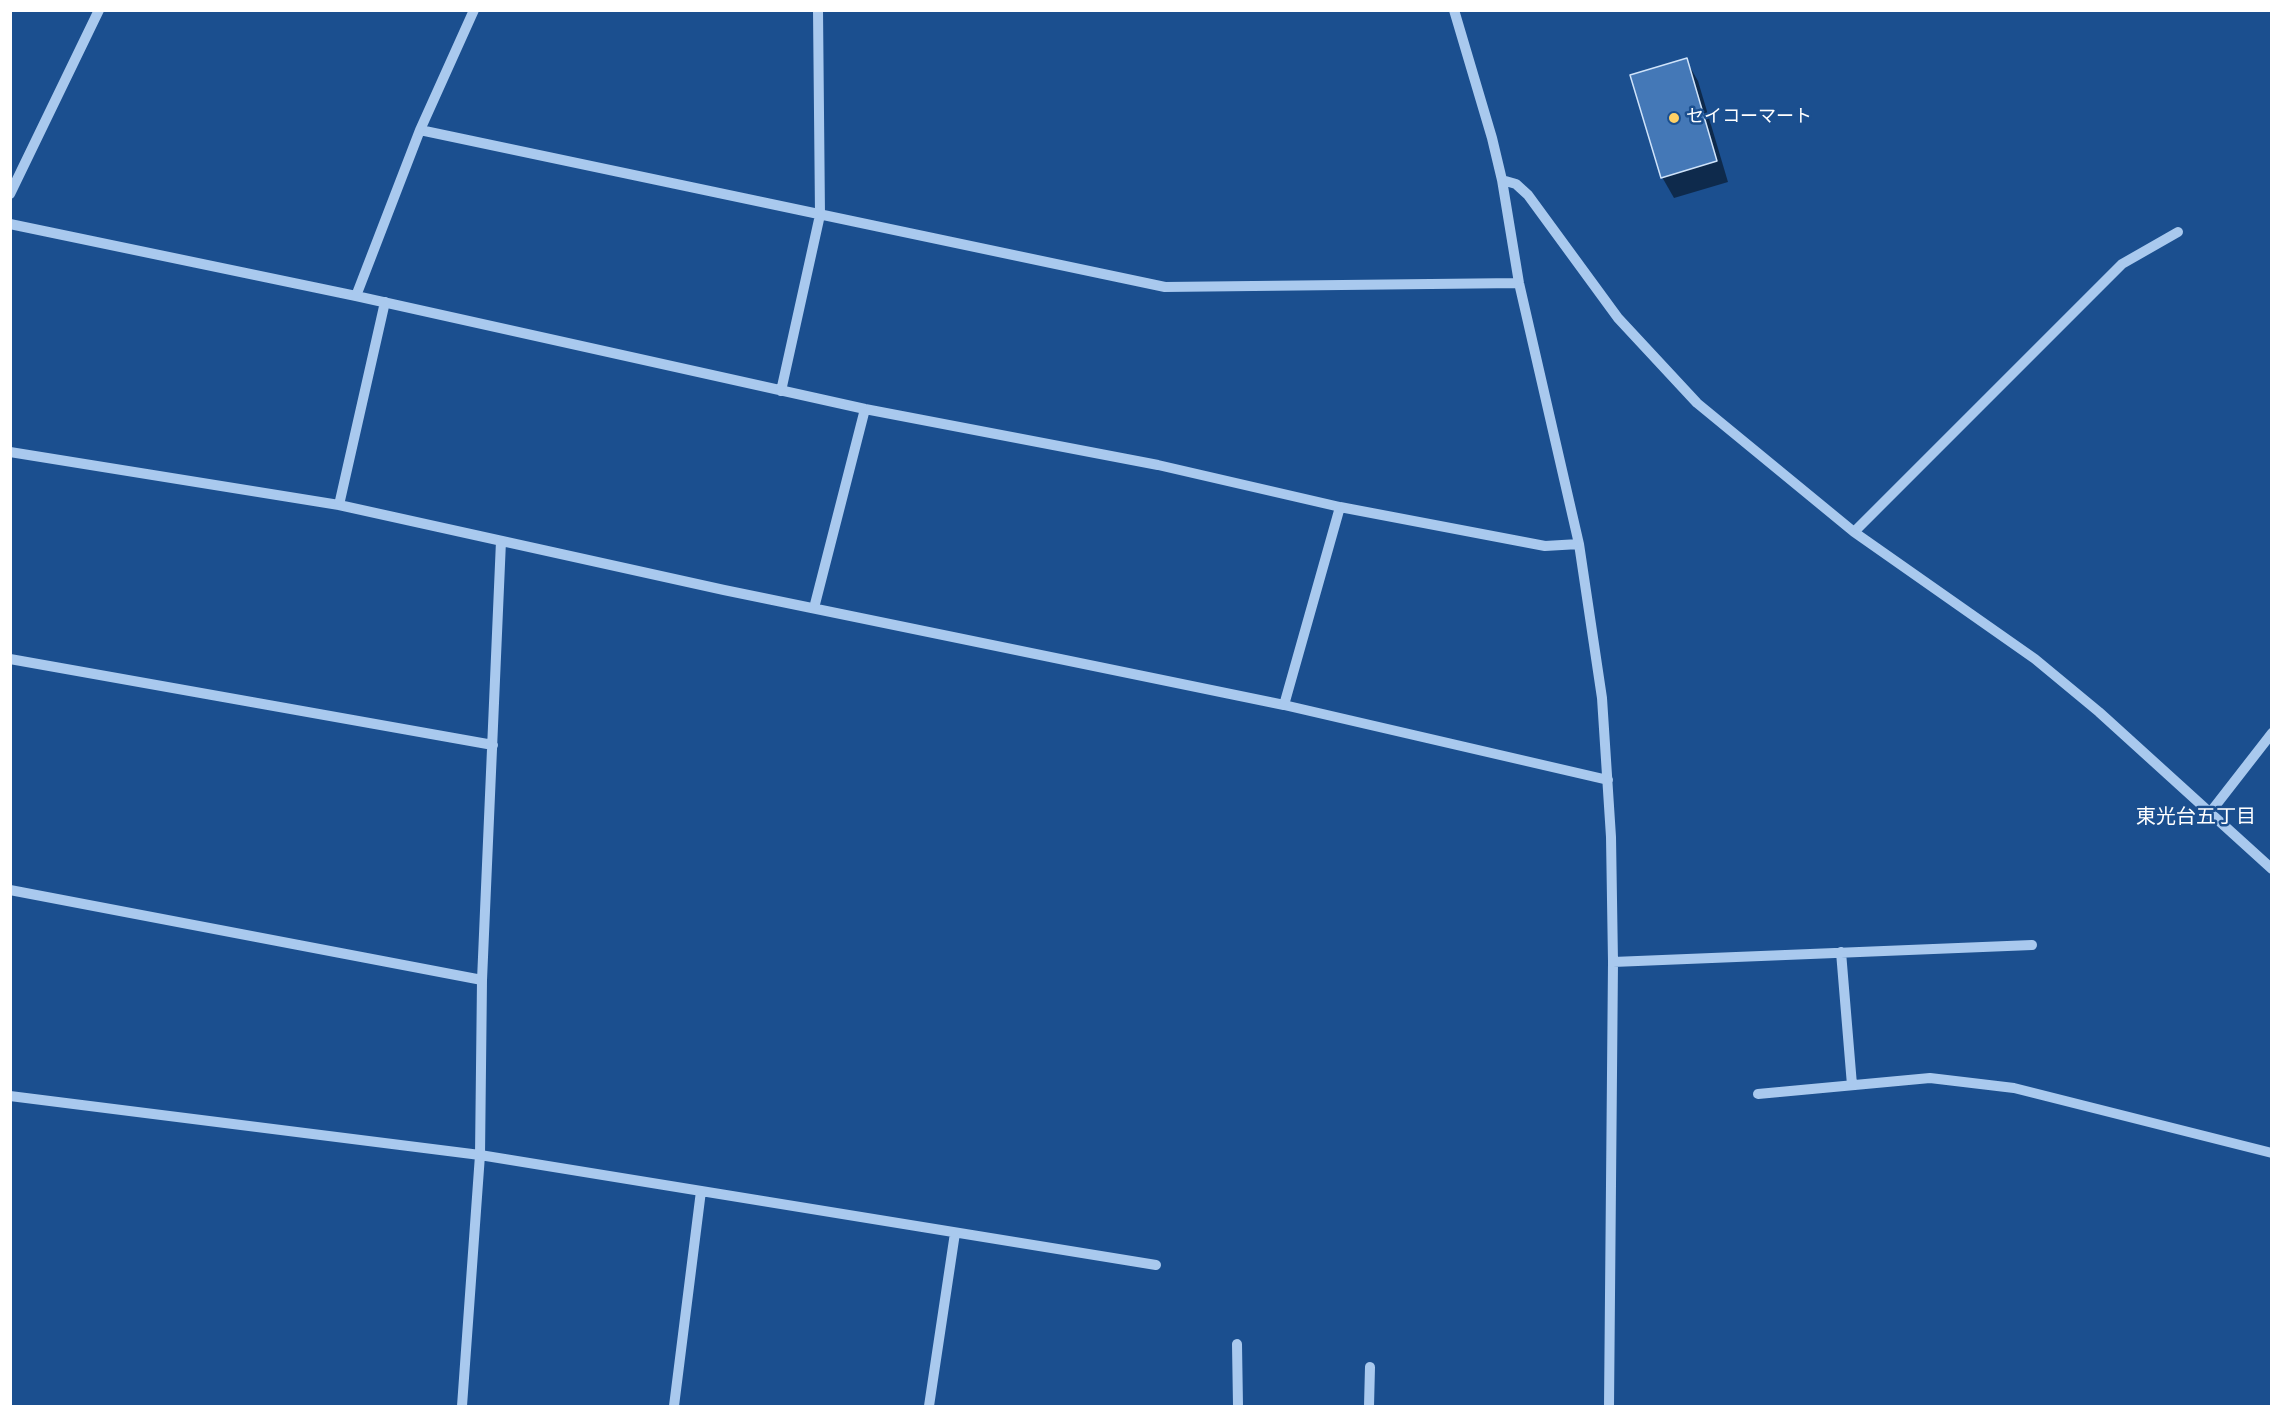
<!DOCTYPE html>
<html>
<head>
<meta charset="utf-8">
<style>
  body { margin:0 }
  #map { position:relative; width:2282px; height:1417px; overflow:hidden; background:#1b4f8f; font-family:"Nunito Sans",sans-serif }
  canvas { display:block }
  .frame { position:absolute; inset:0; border:12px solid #fff; pointer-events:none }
</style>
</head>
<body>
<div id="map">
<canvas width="2282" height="1417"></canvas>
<div class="frame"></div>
</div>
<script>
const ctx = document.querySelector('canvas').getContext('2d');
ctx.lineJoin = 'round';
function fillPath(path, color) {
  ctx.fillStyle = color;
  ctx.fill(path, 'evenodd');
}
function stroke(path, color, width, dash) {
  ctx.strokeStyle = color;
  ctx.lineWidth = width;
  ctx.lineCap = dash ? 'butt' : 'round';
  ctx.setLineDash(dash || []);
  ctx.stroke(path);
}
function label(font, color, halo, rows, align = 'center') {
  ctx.font = font + ' "Nunito Sans","Noto Sans JP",sans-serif';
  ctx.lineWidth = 5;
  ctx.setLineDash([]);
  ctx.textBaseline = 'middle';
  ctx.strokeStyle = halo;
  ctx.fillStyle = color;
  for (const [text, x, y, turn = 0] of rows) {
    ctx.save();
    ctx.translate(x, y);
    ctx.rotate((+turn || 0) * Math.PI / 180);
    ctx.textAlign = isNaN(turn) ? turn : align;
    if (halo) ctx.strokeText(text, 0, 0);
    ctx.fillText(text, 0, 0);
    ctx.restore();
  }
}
const shadow = new Path2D(`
  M1686 60 1698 81 1728 182 1674 198 1662 177Z`);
const building = new Path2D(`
  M1687 58 1717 161 1661 178 1630 75Z`);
const minor = new Path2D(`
  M1454 10 1492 138 1502 180 1519 283 1579 544 1602 698 1611 837 1613 962 1609 1406
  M420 130 1165 287 1519 283
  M1502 180 1516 184 1528 195 1618 318 1697 403 1854 532 2035 659 2099 712 2272 869
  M10 194 99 10
  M10 224 356 296 865 409 1158 465 1340 507 1545 546 1579 544
  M356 296 420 130 474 10
  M781 391 820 215 818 10
  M10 452 339 505 724 590 1284 705 1608 780
  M339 505 385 302
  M1854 532 2122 264 2178 232
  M814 608 865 409
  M10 659 493 745
  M1284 705 1340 507
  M2209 814 2272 733
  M10 890 482 980
  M1841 952 1852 1085
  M1613 962 2032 945
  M1758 1094 1930 1078 2014 1088 2272 1153
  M10 1096 480 1155 1156 1265
  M1237 1344 1238 1406
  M462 1406 480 1155 482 980 501 541
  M674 1406 701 1191
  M929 1406 955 1233
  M1369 1406 1370 1367`);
const markers = [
  [1674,118,6,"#ffd166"]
];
const poiNames = [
  ["セイコーマート",1686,118]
];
const neighbourhoodNames = [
  ["東光台五丁目",2196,818]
];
fillPath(shadow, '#0007');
fillPath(building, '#4478b7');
stroke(building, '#cfe3fa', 1.5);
stroke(minor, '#a9c9ee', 10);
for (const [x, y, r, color] of markers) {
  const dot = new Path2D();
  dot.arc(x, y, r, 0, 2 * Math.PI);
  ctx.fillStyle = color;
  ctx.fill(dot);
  stroke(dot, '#1b4f8f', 2);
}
label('18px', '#fff', '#1b4f8f', poiNames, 'left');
label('20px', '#fff', '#1b4f8f', neighbourhoodNames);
</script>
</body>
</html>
